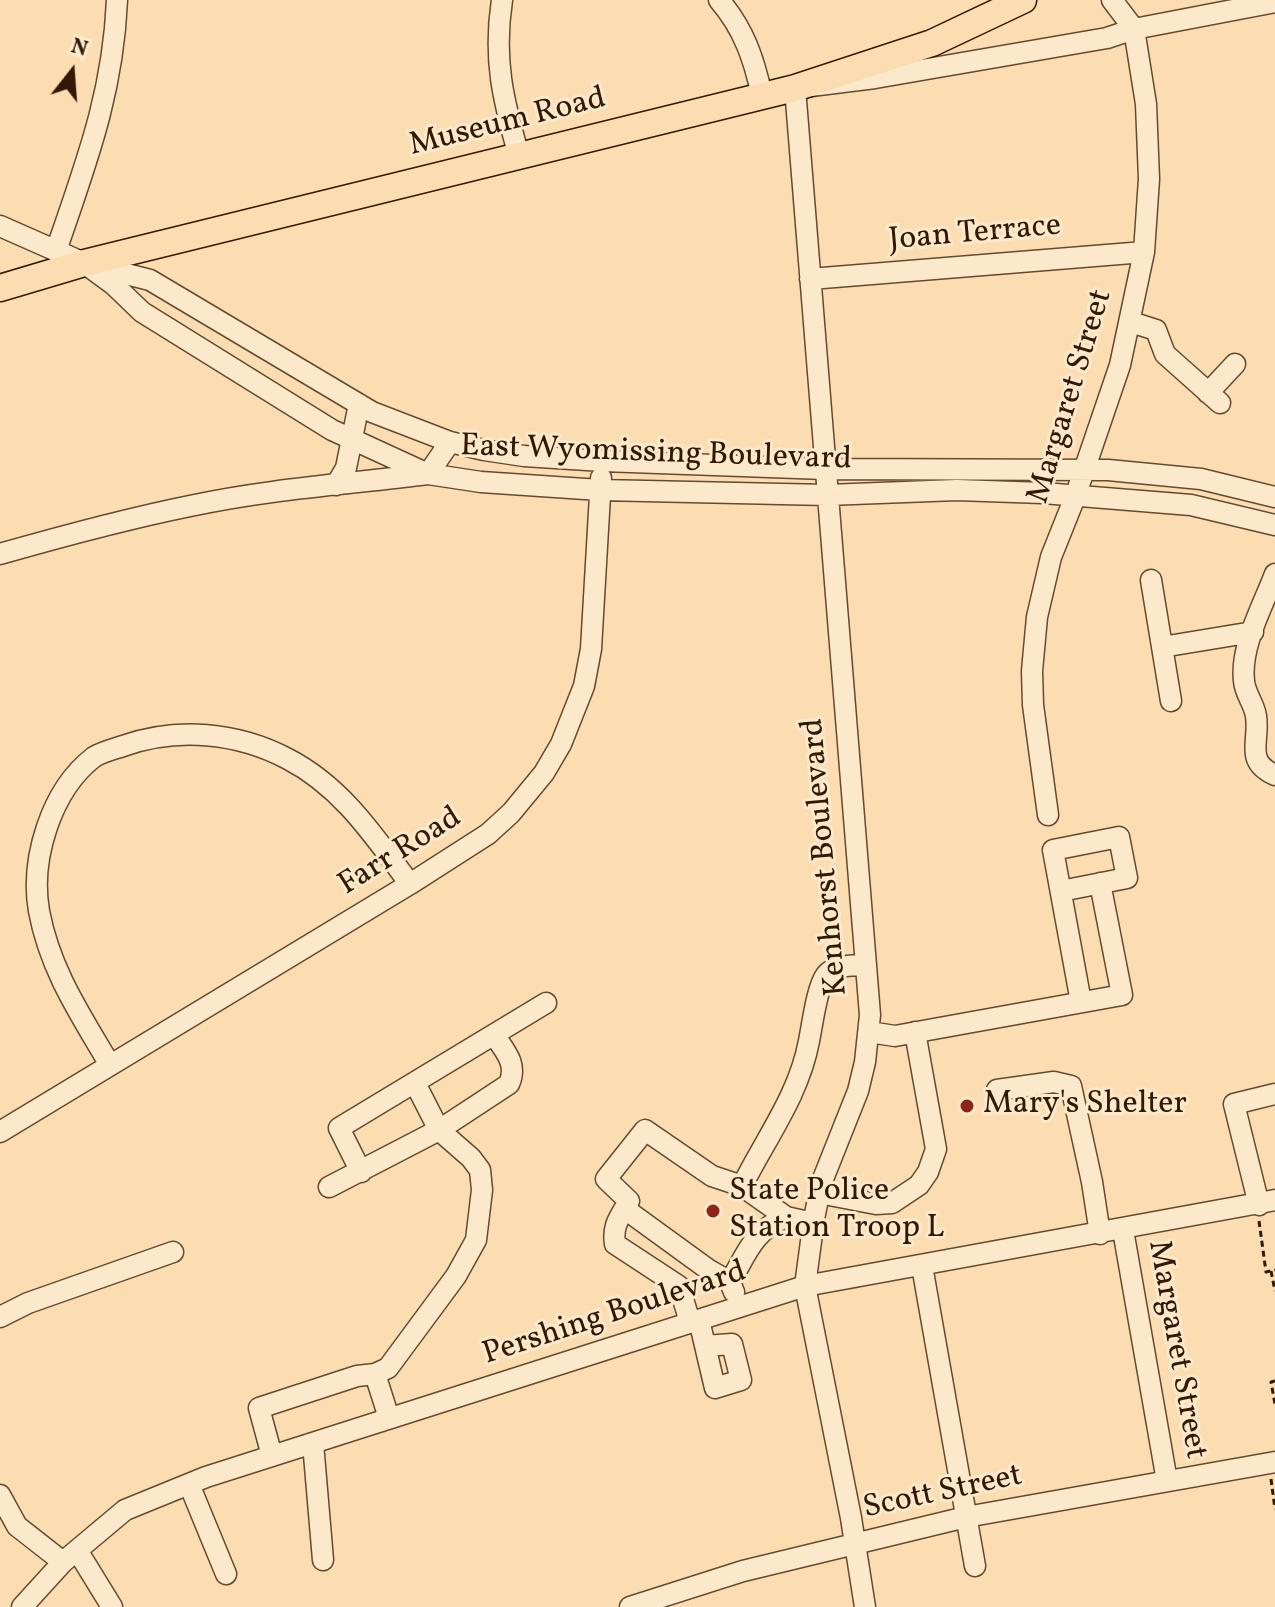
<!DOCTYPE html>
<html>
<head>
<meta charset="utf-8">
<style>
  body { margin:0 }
  #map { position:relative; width:1275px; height:1607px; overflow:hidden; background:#fbddb1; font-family:Vollkorn,serif }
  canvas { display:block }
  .north { position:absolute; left:32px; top:32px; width:80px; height:80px; -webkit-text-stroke:6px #fce9cc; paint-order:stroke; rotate:17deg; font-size:22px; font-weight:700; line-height:32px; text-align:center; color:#331904 }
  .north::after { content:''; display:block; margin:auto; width:28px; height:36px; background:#331904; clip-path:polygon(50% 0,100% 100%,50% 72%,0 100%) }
</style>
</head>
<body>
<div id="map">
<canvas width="1275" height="1607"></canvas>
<div class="north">N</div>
</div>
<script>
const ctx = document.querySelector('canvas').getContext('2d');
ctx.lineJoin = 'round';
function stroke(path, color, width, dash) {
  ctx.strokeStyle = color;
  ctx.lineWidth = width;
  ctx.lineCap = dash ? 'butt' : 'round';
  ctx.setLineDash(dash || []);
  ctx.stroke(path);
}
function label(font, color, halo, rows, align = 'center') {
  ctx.font = font + ' Vollkorn,serif';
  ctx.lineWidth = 6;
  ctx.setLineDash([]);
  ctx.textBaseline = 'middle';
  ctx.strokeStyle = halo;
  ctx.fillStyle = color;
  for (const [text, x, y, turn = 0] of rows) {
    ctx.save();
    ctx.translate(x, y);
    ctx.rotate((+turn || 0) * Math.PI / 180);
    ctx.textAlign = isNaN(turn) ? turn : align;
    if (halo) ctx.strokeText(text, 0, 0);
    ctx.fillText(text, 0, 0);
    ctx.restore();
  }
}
const path = new Path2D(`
  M1259 1221 1266 1272 1275 1270
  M1271 1271 1275 1291
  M1275 1381 1271 1382 1275 1404
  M1271 1479 1275 1509`);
const minor = new Path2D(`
  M502 0C493 59 503 100 519 156
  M719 0C744 29 754 59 762 96
  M0 226 84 263 114 285 142 312 332 430 428 474 481 482 600 490 827 495 957 490 1043 493 1191 505 1275 525
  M56 251C86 163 113 94 117 0
  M91 265 150 280 372 412 450 442 484 450 524 456 603 461 825 469 1108 470 1201 479 1275 497
  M810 279 1144 252
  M1131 322 1156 330 1165 354 1220 403
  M1208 393 1235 364
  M336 485 346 468 359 404
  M0 554C63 536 126 519 190 506 268 489 349 484 428 474L450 442
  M1275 574C1263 606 1240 646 1244 681 1245 694 1254 703 1256 716 1260 742 1244 761 1275 775
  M1151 580 1171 701
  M1162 647 1253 632
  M1048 815 1033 705 1032 671 1037 617 1051 557 1075 497 1120 365 1144 252 1149 179 1146 104 1134 29 1112 0
  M1061 891 1127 878 1119 837 1053 850 1081 1002
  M869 1032 895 1036 1122 995 1100 883
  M110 1065C80 1014 50 970 39 911 30 859 51 790 94 757 102 752 114 749 123 746 177 727 237 732 288 759 342 787 374 836 410 884
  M415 1083 439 1130 509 1084C518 1064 505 1051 494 1035
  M997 1090 1054 1082 1071 1086 1092 1182 1100 1234
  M0 1132 410 884 488 834 511 813 544 773 561 744 584 686 591 649 601 478
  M361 1172 339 1128 546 1003
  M742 1186C766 1138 799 1095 809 1041 812 1027 817 986 826 975 835 964 853 966 866 965
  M819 1193 876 1204 892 1203 919 1185 928 1172 936 1149 915 1032
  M1259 1205 1234 1104 1275 1094
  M625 1209 709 1270 730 1282
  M1123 1230 1167 1481
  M922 1266 975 1566
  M734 1292 730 1282C747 1253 753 1231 786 1217
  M0 1317 28 1303 173 1252
  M699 1320 715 1388 741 1380 732 1344 705 1346
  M690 1322 679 1286 615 1244C612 1225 620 1217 629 1201L606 1179 645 1130 712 1176 742 1186 786 1217 813 1223
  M375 1374 389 1418
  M313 1443 323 1560
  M272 1456 259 1408 357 1376 375 1374 388 1368 456 1276 476 1240 482 1190 480 1170 471 1158 439 1130 329 1187
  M189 1484 226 1574
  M0 1495 17 1526 63 1562
  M77 1550 112 1607
  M22 1607 63 1562 125 1510 206 1477 805 1286 1275 1200
  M630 1607 743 1571 966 1517 1275 1462
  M865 1607 851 1518 805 1286 814 1219 821 1184 858 1091 865 1062 870 1015 795 88 875 78 1107 38 1134 29 1275 2`);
const major = new Path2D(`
  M0 288 84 263 795 88 932 43 1023 0`);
const markers = [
  [967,1106,8,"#8f2418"],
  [713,1211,8,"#8f2418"]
];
const streetNames = [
  ["Museum Road",508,124,-14],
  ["Joan Terrace",975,235,-5],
  ["Margaret Street",1072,397,-73],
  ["East Wyomissing Boulevard",656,455,2],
  ["Farr Road",401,853,-32],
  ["Kenhorst Boulevard",827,857,-95],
  ["Pershing Boulevard",615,1315,-18],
  ["Margaret Street",1175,1350,80],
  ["Scott Street",943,1494,-12]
];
const poiNames = [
  ["Mary's Shelter",983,1106],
  ["State Police",729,1193],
  ["Station Troop L",729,1230]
];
stroke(minor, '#654a2f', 23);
stroke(major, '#331904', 29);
stroke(path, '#331904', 3, [6, 4]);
stroke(minor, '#fce9cc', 20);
stroke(major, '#fbddb1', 26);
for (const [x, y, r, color] of markers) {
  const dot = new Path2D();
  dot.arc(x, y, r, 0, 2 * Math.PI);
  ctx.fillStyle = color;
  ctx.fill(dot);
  stroke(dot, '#fce9cc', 3);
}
label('32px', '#331904', '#fce9cc', streetNames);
label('32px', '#331904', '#fce9cc', poiNames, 'left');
</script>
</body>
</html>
